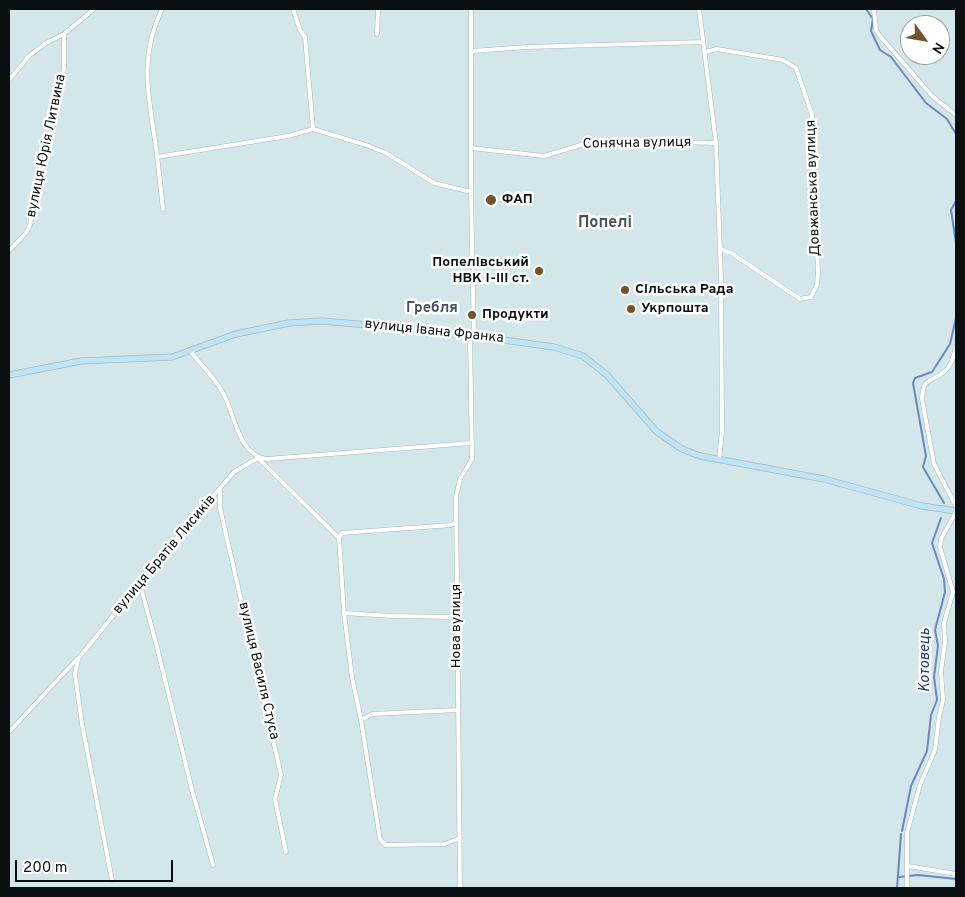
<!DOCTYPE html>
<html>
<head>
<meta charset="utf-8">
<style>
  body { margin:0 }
  #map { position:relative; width:965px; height:897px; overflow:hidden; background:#d3e6e9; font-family:Overpass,sans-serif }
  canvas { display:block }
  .frame { position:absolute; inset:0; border:10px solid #0a1011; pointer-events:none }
  .north { position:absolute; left:900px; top:15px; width:50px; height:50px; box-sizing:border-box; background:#fff; border:1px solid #9d9fa0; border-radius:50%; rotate:122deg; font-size:14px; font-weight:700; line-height:20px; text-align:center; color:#0a1011 }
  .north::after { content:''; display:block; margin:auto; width:18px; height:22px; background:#74522a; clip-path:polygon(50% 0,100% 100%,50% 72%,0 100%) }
  .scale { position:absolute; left:15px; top:860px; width:158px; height:22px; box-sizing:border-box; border:2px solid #0a1011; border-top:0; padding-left:6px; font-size:15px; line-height:18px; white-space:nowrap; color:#0a1011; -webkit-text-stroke:4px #fff; paint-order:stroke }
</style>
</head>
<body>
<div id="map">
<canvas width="965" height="897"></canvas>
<div class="frame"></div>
<div class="north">N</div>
<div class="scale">200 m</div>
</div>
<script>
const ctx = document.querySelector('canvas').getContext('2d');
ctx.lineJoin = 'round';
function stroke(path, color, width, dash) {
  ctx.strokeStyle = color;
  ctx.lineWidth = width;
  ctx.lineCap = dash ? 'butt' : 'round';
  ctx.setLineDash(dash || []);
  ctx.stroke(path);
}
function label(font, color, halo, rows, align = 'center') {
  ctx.font = font + ' Overpass,sans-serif';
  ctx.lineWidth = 5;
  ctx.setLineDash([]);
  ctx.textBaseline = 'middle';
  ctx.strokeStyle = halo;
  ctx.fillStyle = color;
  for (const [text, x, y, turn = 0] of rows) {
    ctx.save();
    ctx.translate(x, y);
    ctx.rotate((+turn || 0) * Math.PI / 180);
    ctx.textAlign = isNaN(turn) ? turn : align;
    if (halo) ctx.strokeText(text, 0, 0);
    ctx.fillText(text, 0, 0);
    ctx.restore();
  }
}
const stream = new Path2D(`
  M866 9 873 19 871 31 880 50 891 57 926 103 947 119 956 134
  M956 201 951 210 956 243
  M944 503 923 467 926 456 913 383 915 378 932 372 950 344 956 318
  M902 831 911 786 927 751 931 715 937 700 934 677 938 646 935 630 945 592 944 579 932 543 941 518
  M899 877 918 875 956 879
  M897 888 901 834`);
const street = new Path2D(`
  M162 9C137 61 150 101 157 155 159 173 161 191 163 209
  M293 9 300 30 305 37 313 129
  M471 9V192L474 336
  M699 9 716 143 721 279 722 431 719 460
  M874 9 876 30 880 36 932 96 956 115
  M377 34 378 9
  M472 51 527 47 703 42
  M705 52 717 49 783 60 796 68 812 115 818 273 817 285 811 297 800 299 731 253 720 249
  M9 80 30 55 46 43 64 34 94 9
  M471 148 544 156 584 144 633 141 716 143
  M157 157 288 136 313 129 366 145 386 153 434 183 471 192
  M9 251 26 233 30 225 64 69V34
  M956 346C954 355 952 365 945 371 932 383 923 376 922 399L934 464 956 506
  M191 352C201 365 216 379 224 395 235 416 239 456 267 459L471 443
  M220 491V508L281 775 275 799 286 852
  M339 538 342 533 451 525 456 522
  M140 584 157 647 192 790 213 865
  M344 613 392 616 457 617
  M361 720 372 714 458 710
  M9 732 77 659
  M908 866 956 874
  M112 880 82 724 75 674 78 659 168 548 234 472 258 458 339 538 344 613 352 677 361 720 380 839 385 845 445 844 460 838
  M460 888 456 497 460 479 472 459 470 336
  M907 888V833L920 785 935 750 939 717 943 700 941 671 945 642 944 623 953 592 940 547 941 539 956 512`);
const secondary = new Path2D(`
  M9 375 81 361 172 357 236 334 289 323 322 321 357 324 474 336 554 347 583 356 607 375 657 432 682 449 700 456 824 479 922 506 956 511`);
const markers = [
  [491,200,6,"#74522a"],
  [539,271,5,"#74522a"],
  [625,290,5,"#74522a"],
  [631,309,5,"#74522a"],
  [472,315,5,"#74522a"]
];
const streetNames = [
  ["Сонячна вулиця",637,144,-1],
  ["вулиця Юрія Литвина",47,146,-78],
  ["Довжанська вулиця",814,188,-92],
  ["вулиця Івана Франка",434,332,6],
  ["вулиця Братів Лисиків",165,555,-50],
  ["Нова вулиця",457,626,-90],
  ["вулиця Василя Стуса",258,671,77]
];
const poiNames = [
  ["ФАП",502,200],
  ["Попелівський",529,263,"right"],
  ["НВК І-ІІІ ст.",529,279,"right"],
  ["Сільська Рада",635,290],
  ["Укрпошта",641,309],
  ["Продукти",482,315]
];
const neighbourhoodNames = [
  ["Гребля",432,309]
];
const waterNames = [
  ["Котовець",926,660,-90]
];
const quarterNames = [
  ["Попелі",605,224]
];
stroke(stream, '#6d88c0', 2);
stroke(street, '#a6b8bb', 5);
stroke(secondary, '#a6b8bb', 7);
stroke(street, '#fff', 4);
stroke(secondary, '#bee4f7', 5.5);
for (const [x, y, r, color] of markers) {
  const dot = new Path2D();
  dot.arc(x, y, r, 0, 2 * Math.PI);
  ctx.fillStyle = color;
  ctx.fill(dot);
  stroke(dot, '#fff', 2);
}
label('14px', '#0a1011', '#fff', streetNames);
label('bold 14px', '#0a1011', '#fff', poiNames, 'left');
label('bold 15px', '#445457', '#fff', neighbourhoodNames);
label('italic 15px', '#1f3d81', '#fff', waterNames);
label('bold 16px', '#445457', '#fff', quarterNames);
</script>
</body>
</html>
